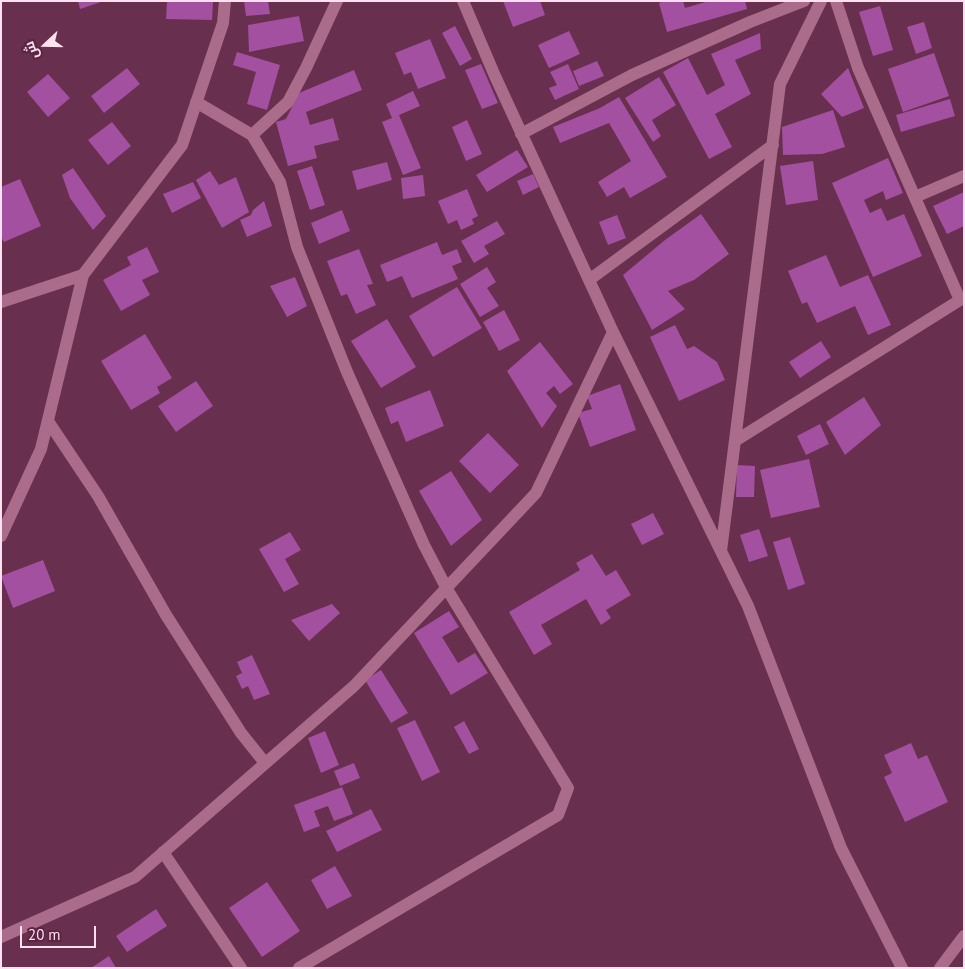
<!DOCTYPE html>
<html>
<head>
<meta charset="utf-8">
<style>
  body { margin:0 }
  #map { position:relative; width:965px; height:969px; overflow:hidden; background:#682f4e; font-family:"PT Sans",Cairo,sans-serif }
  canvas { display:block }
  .frame { position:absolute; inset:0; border:2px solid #ffe1ef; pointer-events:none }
  .north { position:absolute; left:20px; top:20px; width:50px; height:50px; -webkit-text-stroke:4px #5c2443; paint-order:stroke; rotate:249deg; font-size:14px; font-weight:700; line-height:20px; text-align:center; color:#ffe1ef }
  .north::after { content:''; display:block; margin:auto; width:18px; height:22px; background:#ffe1ef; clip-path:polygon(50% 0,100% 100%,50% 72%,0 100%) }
  .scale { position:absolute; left:20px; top:926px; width:76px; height:22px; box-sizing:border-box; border:2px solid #ffe1ef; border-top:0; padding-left:6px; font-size:15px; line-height:18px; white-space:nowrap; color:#ffe1ef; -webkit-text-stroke:4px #5c2443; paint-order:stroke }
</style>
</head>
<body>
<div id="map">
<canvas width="965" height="969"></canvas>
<div class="frame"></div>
<div class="north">ش</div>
<div class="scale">20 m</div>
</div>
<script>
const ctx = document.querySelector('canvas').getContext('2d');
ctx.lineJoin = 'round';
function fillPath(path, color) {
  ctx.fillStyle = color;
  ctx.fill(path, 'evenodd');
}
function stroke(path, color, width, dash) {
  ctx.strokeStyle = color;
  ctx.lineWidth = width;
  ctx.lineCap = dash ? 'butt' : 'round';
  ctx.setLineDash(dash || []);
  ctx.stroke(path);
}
const building = new Path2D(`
  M78 1H101V2L80 9Z
  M167 1H213L212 20 166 19Z
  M244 1H268L270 14 246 16Z
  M503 1H540L545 15 513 27Z
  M665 1H683L685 8 709 1H745L747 9 667 32 659 3Z
  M880 6 893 50 873 56 859 12Z
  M299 16 304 41 249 52 248 25Z
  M924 22 932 48 916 54 907 27Z
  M455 26 472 59 460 66 442 33Z
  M569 31 580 54 549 68 538 45Z
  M760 33 761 49 735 60 751 94 715 114 732 147 709 159 663 72 688 58 707 95 725 85 711 54Z
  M430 39 446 78 418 89 411 72 404 75 395 53Z
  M237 52 280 65 267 110 247 104 256 72 233 65Z
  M934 53 949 96 903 112 888 69Z
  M597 61 604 76 579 86 573 71Z
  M481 64 498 103 482 109 465 70Z
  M568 64 579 89 555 100 549 88 557 85 550 72Z
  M127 68 140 84 104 113 91 96Z
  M848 68 864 108 842 117 821 94Z
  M354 70 362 90 306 112 310 125 333 118 339 140 314 146 317 158 288 166 276 122 286 119 299 93Z
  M48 74 70 98 48 117 27 92Z
  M659 77 676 105 652 120 661 136 653 142 625 98Z
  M413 91 420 106 399 115 421 168 403 175 382 122 392 118 386 104Z
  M619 97 667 177 630 198 624 187 607 197 598 182 631 161 609 123 560 143 553 127 600 108Z
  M950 99 955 116 901 132 896 115Z
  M833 110 845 147 822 154 783 155 782 127Z
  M467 120 482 154 466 161 452 127Z
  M112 122 131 146 108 165 88 140Z
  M517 150 528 167 487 192 476 175Z
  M888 158 903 193 886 200 883 191 864 200 870 213 881 208 887 221 904 214 922 256 873 277 832 183Z
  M813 161 818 200 786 205 780 166Z
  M387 162 392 180 357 190 352 171Z
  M312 166 325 205 310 210 297 171Z
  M73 168 106 216 93 230 70 198 62 175Z
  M210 171 219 185 236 177 249 212 222 228 196 180Z
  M533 174 539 187 523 195 517 181Z
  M423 175 425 196 403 199 401 178Z
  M20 179 41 226 4 242 1 237V187Z
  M193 182 201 198 172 213 163 194Z
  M467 189 478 216 472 219 474 224 461 230 457 220 448 224 438 201Z
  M964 192V226L947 234 933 206Z
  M264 201 272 226 247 237 240 220 251 215 253 210Z
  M342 210 350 231 319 244 311 223Z
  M701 214 729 254 694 280 668 291 685 309 652 330 623 275 665 240Z
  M617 215 626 238 608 245 599 222Z
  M497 221 505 234 484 246 489 254 474 263 461 241Z
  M437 242 442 255 457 249 462 262 452 266 458 279 412 298 402 276 387 282 380 265Z
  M147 247 159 272 142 280 150 295 121 311 103 280 131 265 127 257Z
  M359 249 373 284 367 285 376 305 356 314 347 294 341 296 327 261Z
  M826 255 840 287 868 275 891 325 868 335 855 306 817 323 807 302 802 304 788 271Z
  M487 267 496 282 487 288 499 306 480 317 460 284Z
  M295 277 307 306 287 317 270 286Z
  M457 287 482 328 433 357 409 316Z
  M504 310 520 340 499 351 483 322Z
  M387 319 416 367 381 388 351 341Z
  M675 325 687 349 694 346 717 362 725 380 679 401 650 337Z
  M145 334 172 378 157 387 160 393 131 410 101 361Z
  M821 341 831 357 800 378 789 362Z
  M540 342 573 384 560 394 554 386 546 393 557 406 542 428 507 371Z
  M196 381 213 406 176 432 158 406Z
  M620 384 636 430 590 447 578 413 592 409 587 396Z
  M430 390 444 426 406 442 398 421 391 424 385 408Z
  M864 397 881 425 845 455 826 422Z
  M820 424 829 444 806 455 797 436Z
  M488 433 519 465 490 493 459 461Z
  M809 459 820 507 771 518 760 470Z
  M737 465 755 466 754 497H736Z
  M451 471 482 520 451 546 419 491Z
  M653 513 664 534 642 545 631 524Z
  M759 529 768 556 749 562 740 535Z
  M290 532 301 550 285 559 299 584 284 592 259 549Z
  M790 537 805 584 788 590 773 542Z
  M592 554 606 576 616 570 631 595 606 610 611 618 601 625 586 599 541 625 552 644 534 655 509 612 580 570 576 563Z
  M43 560 55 591 13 608 1 576Z
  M332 604 340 613 309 641 291 620Z
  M449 611 459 627 442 637 458 663 475 653 488 673 451 695 414 633Z
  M252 655 270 694 254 700 248 686 242 689 236 676 242 673 237 662Z
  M381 670 408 713 391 723 365 680Z
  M415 720 440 772 422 781 397 728Z
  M464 721 479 749 469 754 454 727Z
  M325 731 339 765 321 773 308 738Z
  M911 743 918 759 927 755 948 802 905 822 884 777 892 773 884 755Z
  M354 763 360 778 340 786 334 771Z
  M342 787 353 814 334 821 328 806 314 811 320 826 304 832 294 805Z
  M371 809 382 830 337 852 326 831Z
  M335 866 352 896 327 909 311 880Z
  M267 882 300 931 262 957 229 908Z
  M156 909 167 926 127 952 116 936Z
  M109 956 116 968H91Z`);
const minor = new Path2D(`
  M463 1 495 76 613 332 748 606 841 848 902 968
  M196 102 252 135 280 182 297 247 347 372 424 545 447 589 568 788 558 815 299 968
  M521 134 632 75 750 22 804 1
  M252 135 288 102 306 68 337 1
  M915 197 964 176
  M589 280 773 145
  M1 302 83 275
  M48 421 98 496 166 615 241 733 265 763
  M735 441 960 300 858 68 836 1
  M1 536 41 449 83 275 182 145 223 23 225 1
  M721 551 780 84 821 1
  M163 852 241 968
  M1 937 135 877 354 686 536 493 613 332
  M940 968 964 936`);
fillPath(building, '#a350a0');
stroke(minor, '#ab6b8b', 12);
</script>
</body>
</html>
